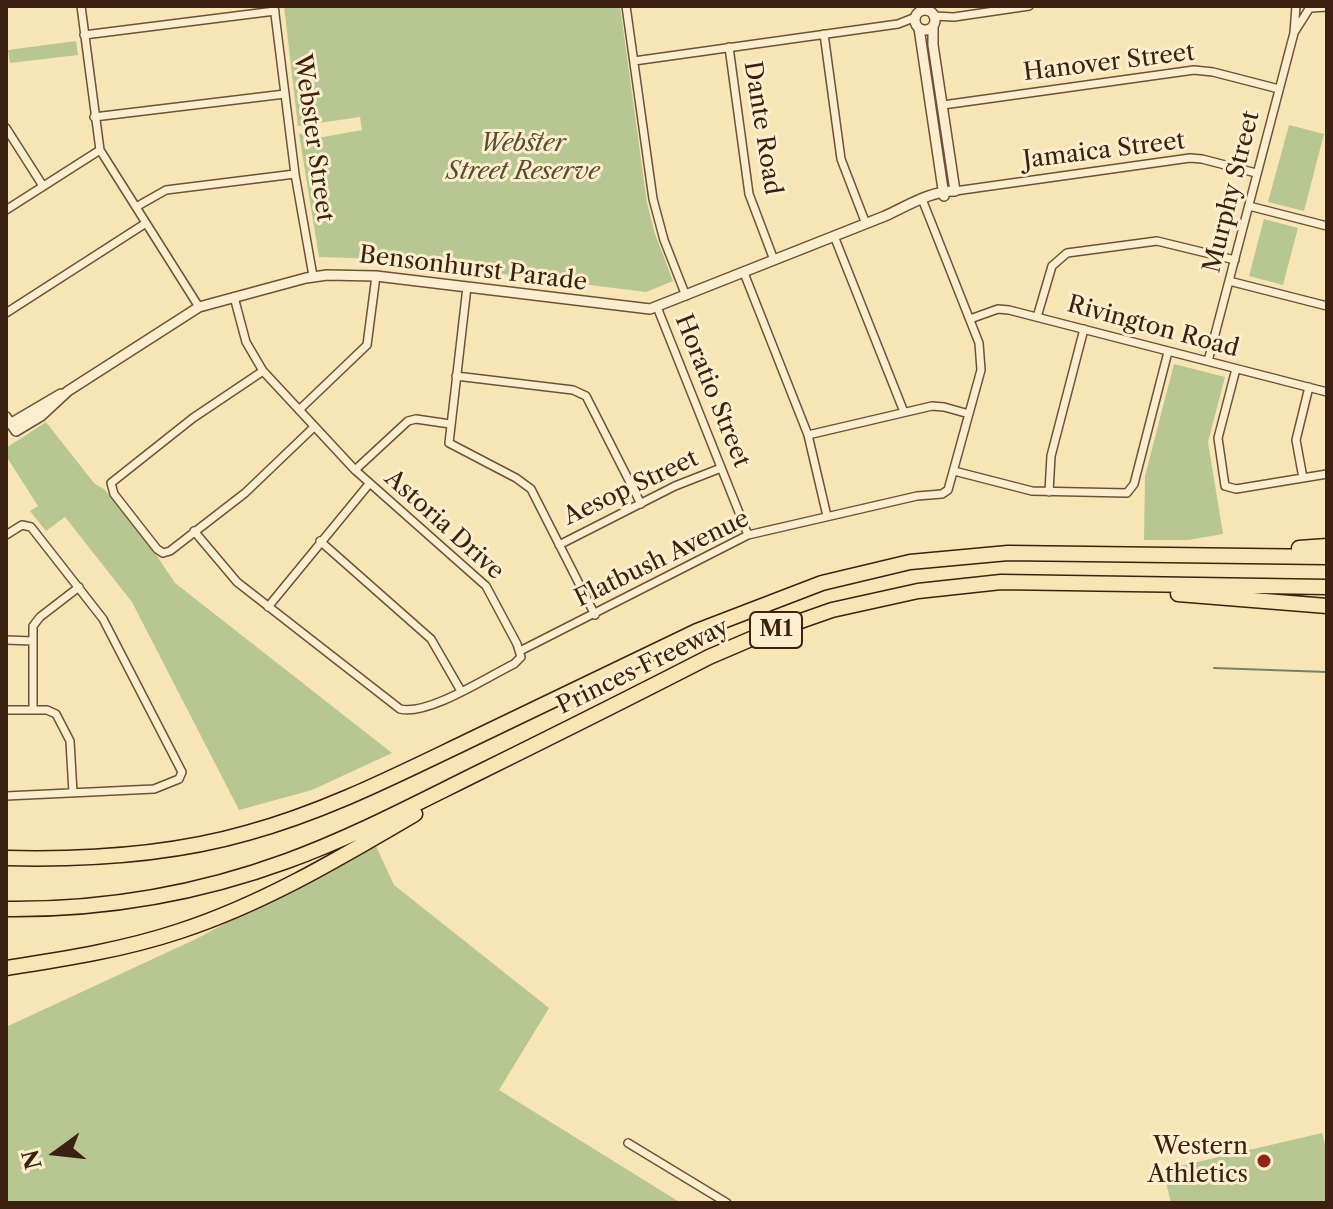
<!DOCTYPE html>
<html>
<head>
<meta charset="utf-8">
<style>
  body { margin:0 }
  #map { position:relative; width:1333px; height:1209px; overflow:hidden; background:#f8e5b5; font-family:"Libre Caslon Text",serif }
  canvas { display:block }
  .frame { position:absolute; inset:0; border:8px solid #3c2110; pointer-events:none }
  .north { position:absolute; left:16px; top:1113px; width:80px; height:80px; -webkit-text-stroke:6px #faeecf; paint-order:stroke; rotate:255deg; font-size:22px; font-weight:700; line-height:32px; text-align:center; color:#3c2110 }
  .north::after { content:''; display:block; margin:auto; width:28px; height:36px; background:#3c2110; clip-path:polygon(50% 0,100% 100%,50% 72%,0 100%) }
</style>
</head>
<body>
<div id="map">
<canvas width="1333" height="1209"></canvas>
<div class="frame"></div>
<div class="north">N</div>
</div>
<script>
const ctx = document.querySelector('canvas').getContext('2d');
ctx.lineJoin = 'round';
function fillPath(path, color) {
  ctx.fillStyle = color;
  ctx.fill(path, 'evenodd');
}
function stroke(path, color, width, dash) {
  ctx.strokeStyle = color;
  ctx.lineWidth = width;
  ctx.lineCap = dash ? 'butt' : 'round';
  ctx.setLineDash(dash || []);
  ctx.stroke(path);
}
function label(font, color, halo, rows, align = 'center') {
  ctx.font = font + ' "Libre Caslon Text",serif';
  ctx.lineWidth = 6;
  ctx.setLineDash([]);
  ctx.textBaseline = 'middle';
  ctx.strokeStyle = halo;
  ctx.fillStyle = color;
  for (const [text, x, y, turn = 0] of rows) {
    ctx.save();
    ctx.translate(x, y);
    ctx.rotate((+turn || 0) * Math.PI / 180);
    ctx.textAlign = isNaN(turn) ? turn : align;
    if (halo) ctx.strokeText(text, 0, 0);
    ctx.fillText(text, 0, 0);
    ctx.restore();
  }
}
const green = new Path2D(`
  M284 6H620L647 203 655 234 673 281 646 292 382 259 319 257 299 134 310 133 312 139 362 130 360 117 298 126Z
  M76 41 78 55 10 63 8 50Z
  M1289 125 1324 134 1304 211 1268 202Z
  M1264 219 1298 228 1283 285 1249 276Z
  M1174 364 1225 377 1208 442 1223 534 1188 540H1144L1145 476Z
  M46 422 94 483 105 490 157 556 175 583 392 753 312 790 239 810 132 602 65 517 46 531 30 511 38 506 6 456V448Z
  M375 844 394 885 549 1008 499 1090 681 1203H6V1027L196 939Z
  M1322 1133 1327 1152V1203H1171L1163 1170Z`);
const stream = new Path2D(`
  M1214 668 1327 672`);
const minor = new Path2D(`
  M81 6 100 150 199 307
  M274 6 295 174 313 276
  M626 6 653 199 664 240 686 296
  M1311 8 1327 7
  M933 16 954 17 1029 6
  M1295 31 1309 9
  M824 34 841 159 866 224
  M84 35 275 11
  M729 47 749 194 774 260
  M634 61 898 24 916 17
  M943 105 1194 70 1213 72 1279 89
  M94 117 285 94
  M6 128 43 186
  M955 191 1190 158 1202 159 1256 173
  M1249 206 1327 226
  M136 207 166 190 295 174
  M6 210 100 150
  M834 236 904 412
  M744 273 808 435 827 516
  M1229 281 1327 306
  M467 287 449 443 516 478 531 489 595 615
  M657 307 748 535
  M6 313 146 223
  M1037 317 1052 266 1067 253 1157 241 1235 260
  M970 319 998 309 1009 310 1327 392
  M1208 361 1294 33 1296 6
  M1236 369 1218 438 1225 486 1236 489 1327 474
  M263 371 193 418 111 483 114 494 157 549 163 553 170 551 245 493 314 427
  M456 376 573 390 586 396 641 504
  M299 410 367 345 376 276
  M808 435 932 406 944 407 969 414
  M355 470 408 421 416 419 450 424
  M954 471 1032 491 1127 493 1134 484 1168 352
  M1303 478 1296 440 1309 387
  M1049 492 1051 456 1084 329
  M194 531 237 582 400 709C428 716 487 677 514 664L521 657 517 644 486 586 355 470 263 371 246 342 234 297
  M6 535 22 525 31 527 103 619 182 772 179 779 154 789 6 796
  M320 541 431 639 461 691
  M559 545 675 486 721 468
  M268 607 369 484
  M6 640 33 641
  M520 651 748 535 917 496 942 494 948 490 981 370 979 343 922 199
  M6 710H47L56 714 70 741 73 793
  M33 710V626L40 617 79 587
  M628 1143 727 1203`);
const tertiary = new Path2D(`
  M915 20a10 10 0 1 1 20 0a10 10 0 1 1-20 0Z
  M933 26V45L955 191
  M919 28 944 196
  M6 417 16 431 41 416 68 391 199 307 306 278 327 275 376 276 650 309 885 216C907 206 930 191 955 191
  M10 424 61 394`);
const motorway = new Path2D(`
  M1299 548 1327 546
  M1178 594 1327 606
  M6 858C86 860 170 855 247 833 324 812 395 776 466 742 543 705 620 668 697 631L822 583 910 562 1008 553 1327 557
  M6 909C102 910 197 894 287 861 353 837 417 803 480 772 557 734 633 696 709 657L758 636 832 610 918 591 1001 582 1327 587
  M6 968C64 959 123 950 180 931 263 904 340 858 415 814`);
const markers = [
  [1264,1161,8,"#8f2418"]
];
const shields = [
  [776,630,52]
];
const shieldNames = [
  ["M1",776,630]
];
const streetNames = [
  ["Hanover Street",1109,63,-7],
  ["Dante Road",762,128,81],
  ["Webster Street",313,138,82],
  ["Jamaica Street",1104,151,-7],
  ["Murphy Street",1232,192,-76],
  ["Bensonhurst Parade",473,269,7],
  ["Rivington Road",1153,327,15],
  ["Horatio Street",712,391,68],
  ["Aesop Street",631,488,-25],
  ["Astoria Drive",444,525,42],
  ["Flatbush Avenue",662,559,-26],
  ["Princes Freeway",643,667,-26]
];
const parkNames = [
  ["Webster",523,144],
  ["Street Reserve",523,172]
];
const poiNames = [
  ["Western",1248,1147],
  ["Athletics",1248,1175]
];
fillPath(green, '#b8c691');
stroke(stream, '#77806c', 2);
stroke(minor, '#6b5239', 10);
stroke(tertiary, '#6b5239', 12);
stroke(motorway, '#3c2110', 17);
stroke(minor, '#faeecf', 7);
stroke(tertiary, '#faeecf', 9);
stroke(motorway, '#f8e5b5', 14);
for (const [x, y, r, color] of markers) {
  const dot = new Path2D();
  dot.arc(x, y, r, 0, 2 * Math.PI);
  ctx.fillStyle = color;
  ctx.fill(dot);
  stroke(dot, '#faeecf', 3);
}
for (const [x, y, w] of shields) {
  const box = new Path2D();
  box.roundRect(x - w / 2, y - 18, w, 36, 6);
  ctx.fillStyle = '#faeecf';
  ctx.fill(box);
  stroke(box, '#3c2110', 2);
}
label('bold 22px', '#3c2110', null, shieldNames);
label('24px', '#3c2110', '#faeecf', streetNames);
label('italic 24px', '#5b4a30', '#faeecf', parkNames);
label('24px', '#3c2110', '#faeecf', poiNames, 'right');
</script>
</body>
</html>
